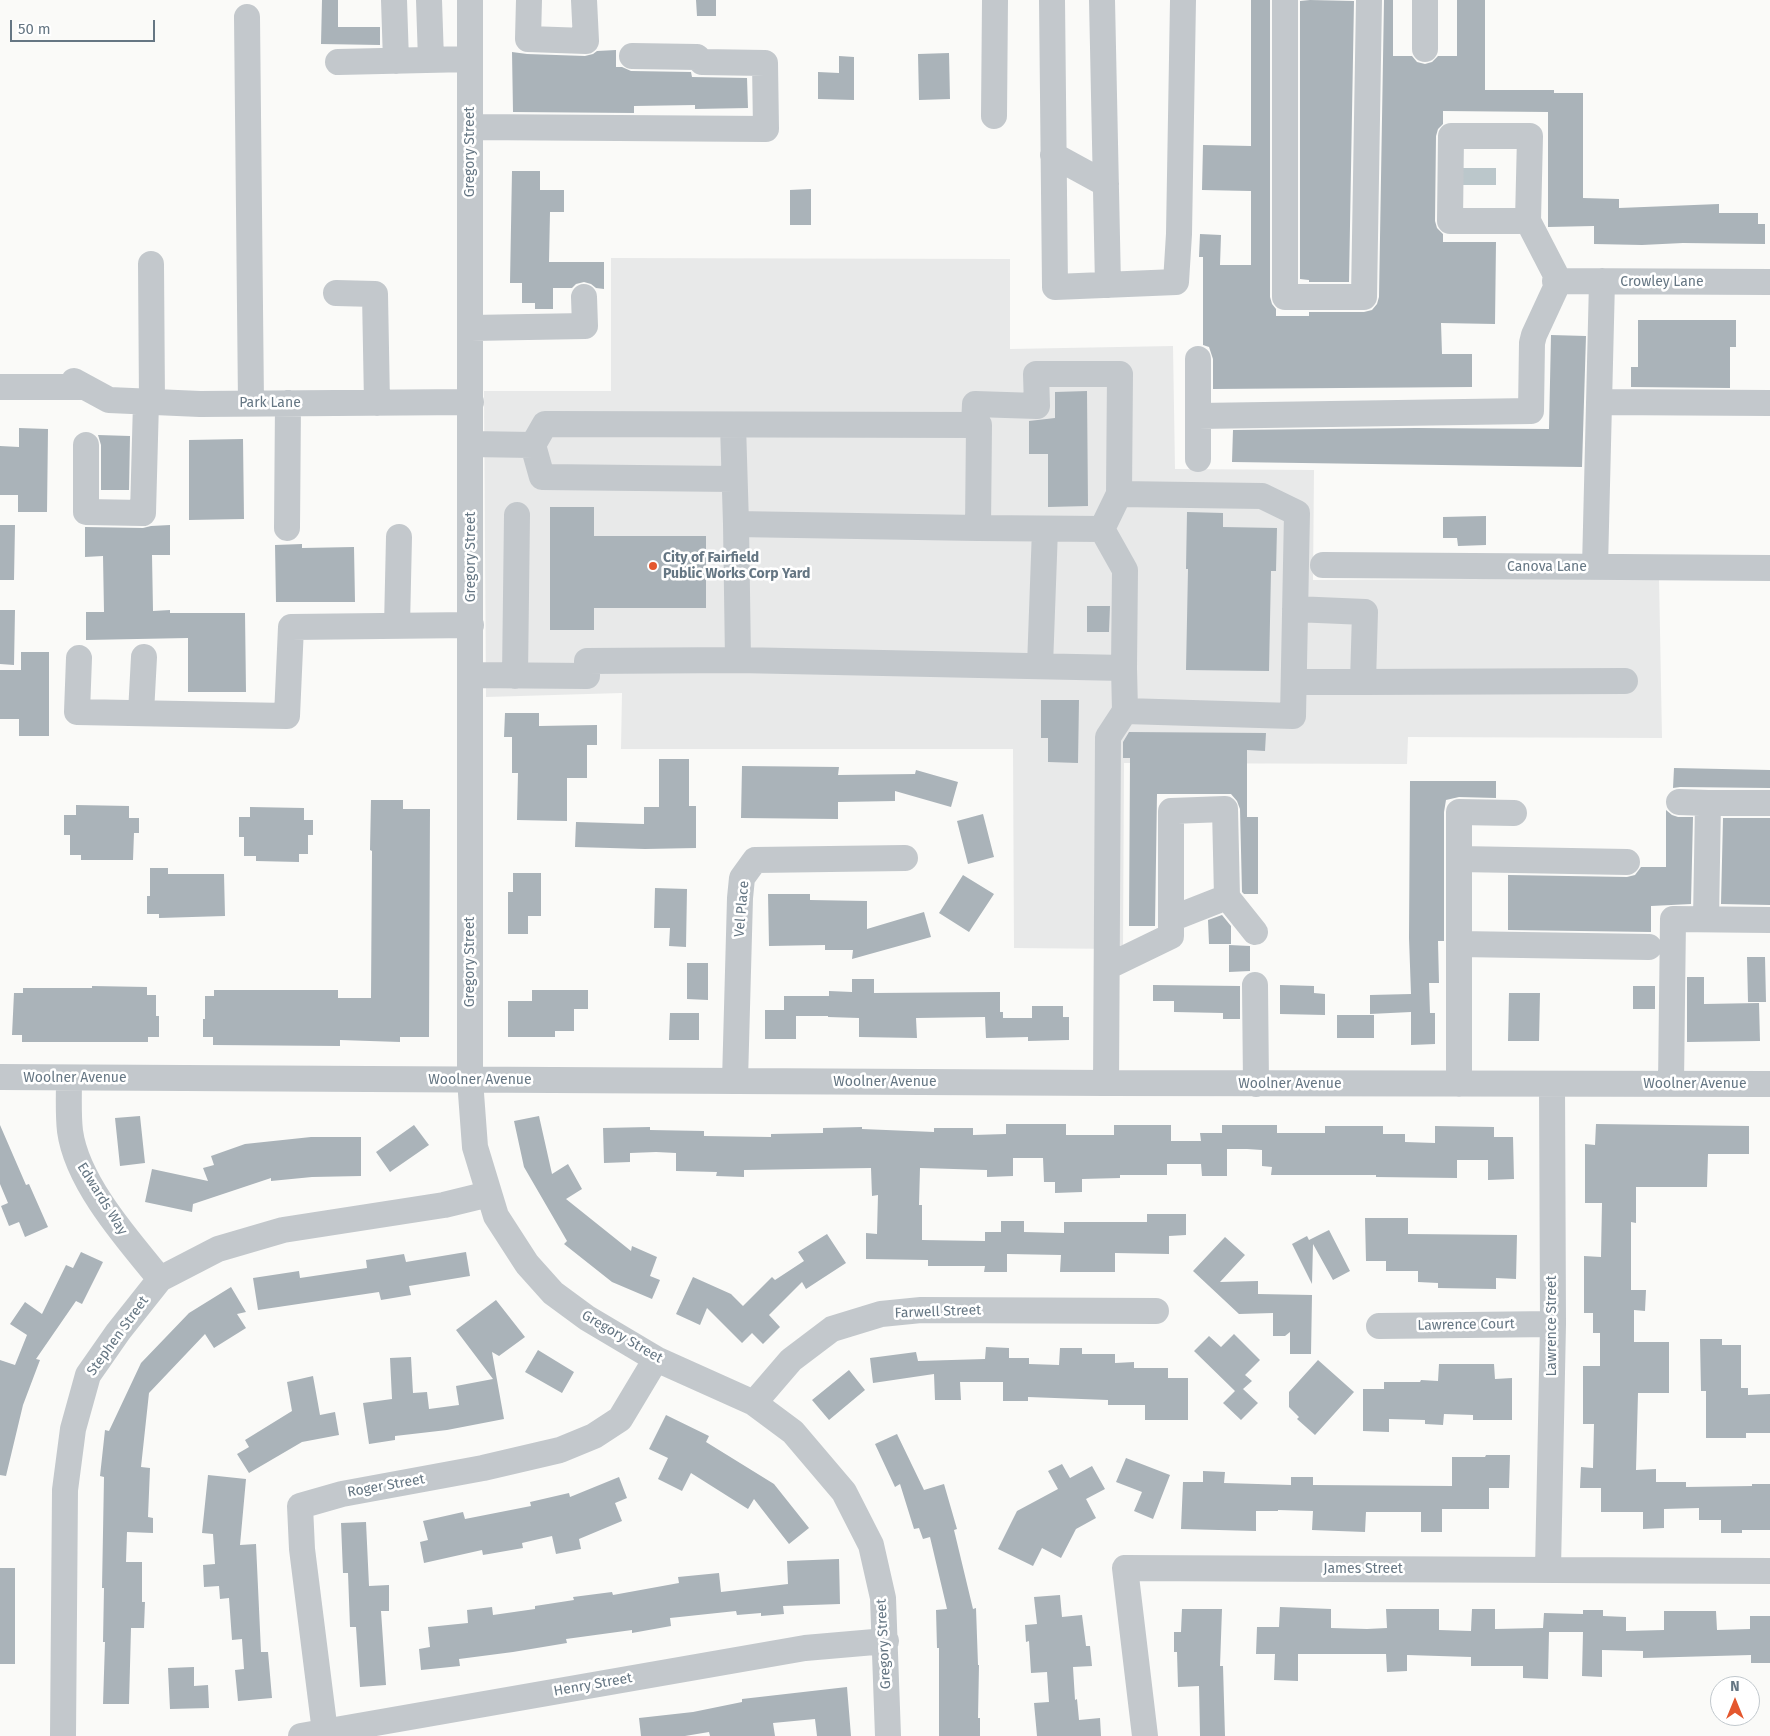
<!DOCTYPE html>
<html>
<head>
<meta charset="utf-8">
<style>
  body { margin:0 }
  #map { position:relative; width:1770px; height:1736px; overflow:hidden; background:#fafaf8; font-family:"Fira Sans",sans-serif }
  canvas { display:block }
  .north { position:absolute; left:1710px; top:1676px; width:50px; height:50px; box-sizing:border-box; background:#fff; border:1px solid #c1c8cd; border-radius:50%; rotate:0deg; font-size:14px; font-weight:700; line-height:20px; text-align:center; color:#657683 }
  .north::after { content:''; display:block; margin:auto; width:18px; height:22px; background:#e4572e; clip-path:polygon(50% 0,100% 100%,50% 72%,0 100%) }
  .scale { position:absolute; left:10px; top:20px; width:145px; height:22px; box-sizing:border-box; border:2px solid #657683; border-top:0; padding-left:6px; font-size:15px; line-height:18px; white-space:nowrap; color:#657683; -webkit-text-stroke:4px #fff; paint-order:stroke }
</style>
</head>
<body>
<div id="map">
<canvas width="1770" height="1736"></canvas>
<div class="north">N</div>
<div class="scale">50 m</div>
</div>
<script>
const ctx = document.querySelector('canvas').getContext('2d');
ctx.lineJoin = 'round';
function fillPath(path, color) {
  ctx.fillStyle = color;
  ctx.fill(path, 'evenodd');
}
function stroke(path, color, width, dash) {
  ctx.strokeStyle = color;
  ctx.lineWidth = width;
  ctx.lineCap = dash ? 'butt' : 'round';
  ctx.setLineDash(dash || []);
  ctx.stroke(path);
}
function label(font, color, halo, rows, align = 'center') {
  ctx.font = font + ' "Fira Sans",sans-serif';
  ctx.lineWidth = 5;
  ctx.setLineDash([]);
  ctx.textBaseline = 'middle';
  ctx.strokeStyle = halo;
  ctx.fillStyle = color;
  for (const [text, x, y, turn = 0] of rows) {
    ctx.save();
    ctx.translate(x, y);
    ctx.rotate((+turn || 0) * Math.PI / 180);
    ctx.textAlign = isNaN(turn) ? turn : align;
    if (halo) ctx.strokeText(text, 0, 0);
    ctx.fillText(text, 0, 0);
    ctx.restore();
  }
}
const built = new Path2D(`
  M611 258 1010 259V349L1173 346 1175 469 1314 470 1313 580 1659 578 1662 738 1408 737 1407 764 1124 763 1123 949 1014 948 1013 749H621L622 693 486 697 484 391H611Z`);
const water = new Path2D(`
  M1461 168H1496V185H1461Z`);
const building = new Path2D(`
  M322 0H338V27H380V45L321 44Z
  M696 0H716V16H697Z
  M1251 0H1270V297L1272 304 1276 309V316H1309V312H1364L1372 310 1377 304 1379 297 1384 0H1393V56H1412L1417 62 1425 64 1432 62 1438 56H1457V0H1485V90H1554V93H1583V198L1619 199V208L1719 204V213H1758V224H1765V244L1683 243 1642 245 1594 244V226L1548 227V112L1443 111V124L1438 129 1436 136 1435 221 1437 228 1443 234V242H1496L1495 324 1441 323 1442 354H1472V387L1213 389V359L1209 347 1203 345V257H1199L1200 234 1221 235 1220 265H1251V191L1202 190 1203 145 1251 146Z
  M1310 0 1354 1 1349 282H1309V280L1300 279V1Z
  M616 50V67H622L631 71 691 72 692 77 747 78 748 108 695 109V105L634 106V113L513 112 512 52 527 54 585 56 593 54 597 51Z
  M949 53 950 99 919 100 918 54Z
  M839 56 854 57V100L818 99V72L839 73Z
  M512 171H540V190H564V212H550L549 262H604V289L596 288 591 284 584 282 576 284 572 288H553V309H535V303H522V283H510Z
  M811 189V225H790V190Z
  M1638 320H1736V347H1730V388L1631 387V367H1638Z
  M1551 335 1586 336 1582 467 1232 462 1233 430 1416 428 1549 429Z
  M1087 391 1088 506 1048 507V454H1029V421L1055 418V392Z
  M19 428 48 429 47 512H18V495H0V446L19 447Z
  M98 435 130 436 129 490H101V445Z
  M243 439 244 519 189 520V440Z
  M550 507H594V536H706V608H594V630H550Z
  M1187 512 1223 513V527L1277 528 1276 571H1271L1269 671 1186 670 1188 569H1186Z
  M1486 516V545L1458 546 1457 538H1443V517Z
  M0 525H15L14 580H0Z
  M170 525V555H152L153 611 170 610V613H245L246 692H188V638L86 640V612H104L103 556 85 557V527L143 528 151 526Z
  M302 544V548L354 547 355 602H276L275 545Z
  M1087 606H1110L1109 632H1087Z
  M0 610H15L14 665 0 664Z
  M21 652H49V736H19V719H0V670H21Z
  M1041 700H1079L1078 763 1048 762V738H1041Z
  M505 713H539V726L597 725V745H587V778H567V821L517 820 518 773H512V737H504Z
  M1129 732 1266 733 1265 751 1247 750V817H1258V894H1244L1242 892 1240 809 1237 801 1231 794H1157L1155 926H1129L1130 758H1123V742Z
  M659 759H689V806H696V848L645 849 575 847 576 822 644 824V807H659Z
  M742 766 839 767 838 775 915 774 916 770 958 782 951 807 895 791V801L838 802V819L741 818Z
  M1674 768 1770 770V788L1680 787 1673 788Z
  M1410 781H1496V798L1459 797 1446 800 1444 812V941H1438L1439 983H1429L1430 1013H1435V1044L1411 1045V1012L1370 1014V995L1411 994 1409 938Z
  M371 800H403V809H430L429 1037H400V1042L340 1040V1046L213 1045V1037H203V1019H205V996H214V990H338V998H371L372 851 370 850Z
  M76 805 129 806V818H139V833H134L133 860H81V855H70V835H64V815H76Z
  M250 807 304 808V820H313V835H308V854H299V862L256 861V856H244V837H239V817H250Z
  M1666 810 1672 815 1678 817H1693L1691 904 1651 906V932L1508 930V875L1627 877 1635 875 1641 867H1666Z
  M983 814 994 857 968 864 957 821Z
  M1723 818H1770V905L1721 904Z
  M150 868H168V874H224L225 916 159 918V914H147V896H150Z
  M513 873H541V916H528V934H508V892H513Z
  M963 875 994 894 969 932 939 913Z
  M655 888 687 889 686 947 669 946 670 928H654Z
  M768 894H810V900L867 901V929L924 912 931 937 852 959 853 950H825V945L769 946Z
  M1222 915 1231 926V944H1209L1208 920Z
  M1229 945 1250 946V971L1229 972Z
  M1747 957H1765L1766 1002H1748Z
  M687 963H708V1000L687 999Z
  M1687 977H1704V1004L1759 1003 1760 1041 1687 1042Z
  M852 979H874V993L1000 992V1012H1003V1018H1032V1006H1063V1017H1069V1040L1028 1041V1037L986 1038 985 1017 916 1018 917 1038 859 1037V1018L828 1017V1016H796V1039H765V1010H784V996H829V991L852 992Z
  M1153 985 1240 986V1019H1223V1013L1174 1012V1001H1153Z
  M1280 985 1314 986V993L1325 994V1015L1280 1014Z
  M92 986 147 987V995H156V1016H159V1037H148V1042H22V1035H12L14 993H23V988H92Z
  M1633 986H1655V1009H1633Z
  M532 990H588V1009H574V1031H555V1037H508V1001H532Z
  M1509 993H1540L1539 1041H1508Z
  M670 1013H699V1040H669Z
  M1337 1015H1374V1038H1337Z
  M140 1116 145 1163 120 1166 115 1118Z
  M539 1116 552 1174 568 1164 582 1189 566 1199 631 1251 632 1246 657 1257 650 1276 660 1280 652 1299 612 1282 564 1244 567 1241 524 1167 514 1121Z
  M1006 1124H1066V1135H1114V1125H1171V1141H1201L1200 1133H1222V1125H1277V1133H1325V1126H1383V1134H1405V1142L1435 1143V1126L1494 1127V1137H1513L1514 1179 1488 1180V1160H1457V1178L1376 1177V1175H1271L1272 1167 1262 1166V1150L1247 1149H1227V1176H1202L1201 1164H1167V1175H1120V1178L1082 1179V1192L1055 1193V1182H1044L1043 1158H1013V1176L987 1177V1170L920 1168 919 1205H922V1240L985 1241V1232H1001V1221H1024V1232L1064 1233V1222H1147V1214H1186V1235L1169 1236V1254L1115 1253V1272H1060L1061 1255 1007 1254V1272H984L985 1266H928V1260L866 1259V1233L877 1234 878 1195 872 1196 871 1168 744 1170V1177L716 1176 717 1172 676 1171V1153L656 1152 630 1153V1162L604 1163 603 1128 650 1127V1130L704 1131V1136L771 1137V1134L823 1133V1128L862 1127V1129L934 1132V1128H973V1135L1006 1134Z
  M1596 1124 1749 1126V1154H1708L1707 1187H1636V1223L1631 1222V1290H1646L1645 1311 1634 1310V1342H1669V1393H1638L1636 1470 1656 1469V1482H1686V1487L1752 1486V1484H1770V1530H1742V1533H1721V1520H1699V1508L1664 1509V1528L1643 1529V1512H1601V1488H1580L1581 1467 1593 1468 1594 1424H1583V1366H1600V1333H1593V1313H1584V1256L1601 1257 1602 1203H1585V1144L1595 1145Z
  M0 1125 26 1185 29 1184 48 1227 25 1237 19 1222 9 1226 1 1206 8 1203 0 1184Z
  M414 1125 429 1145 390 1172 376 1152Z
  M311 1137H361V1176L312 1177 271 1181V1178L193 1204 192 1212 145 1202 152 1169 208 1181 203 1168 214 1165 211 1156 245 1144Z
  M1365 1218H1408V1234L1517 1235 1516 1279 1496 1278V1289L1438 1288V1283L1418 1282V1271H1386V1261H1366Z
  M1329 1230 1350 1271 1333 1280 1313 1244 1312 1284 1292 1244 1307 1236 1309 1240Z
  M827 1234 846 1263 806 1289 802 1282 769 1315 780 1327 763 1344 752 1333 742 1343 707 1308 700 1325 676 1314 693 1277 731 1294 743 1306 772 1277 775 1280 804 1261 798 1252Z
  M1225 1237 1245 1255 1220 1282 1258 1281V1294L1312 1295 1311 1354H1290V1332L1285 1336H1273V1313L1239 1314 1193 1271Z
  M81 1252 103 1262 82 1304 76 1301 36 1359 40 1360 23 1405 6 1476 0 1475V1360L15 1365 27 1335 10 1324 25 1302 42 1314 66 1265 73 1268Z
  M466 1252 470 1276 409 1286 411 1295 381 1300 379 1292 258 1310 253 1278 299 1271 300 1278 367 1268 366 1260 404 1254 406 1262Z
  M231 1287 246 1312 237 1314 246 1328 214 1348 205 1334 149 1393 141 1467 150 1468 148 1517 153 1518V1533L127 1532 126 1562H142V1602H145L144 1628H131L129 1704H103L105 1642H103L104 1588H102L104 1477 100 1476 105 1430 109 1431 141 1363 189 1313Z
  M496 1300 525 1337 499 1356 492 1352 504 1419 447 1430 395 1436V1440L369 1444 363 1403 392 1399 390 1358 411 1357 413 1393 427 1392 429 1409 459 1405 456 1386 493 1379 456 1330Z
  M1234 1334 1260 1360 1245 1375 1252 1381 1243 1389 1258 1403 1241 1420 1223 1403 1235 1391 1194 1351 1209 1336 1221 1347Z
  M1700 1339H1722V1345H1741V1388H1748V1395L1770 1394V1433H1746V1438H1706V1391H1701Z
  M986 1347 1009 1348V1358H1029V1364L1059 1365 1060 1348H1082V1354H1115V1363L1134 1362V1368H1168V1378H1188V1420H1145V1405H1108V1400L1028 1397V1401H1003V1382H960L961 1400H935L934 1374 873 1383 870 1358 916 1352 918 1361 985 1359Z
  M538 1350 574 1372 562 1393 525 1372Z
  M1318 1360 1354 1392 1315 1435 1297 1419 1299 1417 1289 1407V1392Z
  M1439 1364H1494L1495 1379 1512 1378V1420H1473V1415L1444 1414 1443 1425 1425 1424V1420L1389 1419V1432L1363 1431V1389H1384V1382H1420L1421 1380 1438 1381Z
  M849 1370 865 1390 829 1420 812 1400Z
  M313 1376 320 1415 335 1412 339 1435 302 1442 249 1473 237 1454 249 1447 245 1440 292 1411 287 1382Z
  M666 1415 709 1436 706 1442 774 1484 809 1528 789 1544 754 1499 748 1509 691 1473 682 1491 658 1479 668 1458 649 1449Z
  M897 1434 924 1490 944 1484 957 1529 954 1530 973 1609 976 1608 978 1665H979L978 1718H980V1736H939V1648H937L936 1610 947 1609 930 1537 923 1539 919 1528 914 1529 900 1484 895 1487 875 1444Z
  M1486 1455H1510L1509 1488H1489V1509H1442V1532H1421V1512H1366L1365 1532 1312 1530 1313 1511 1278 1510V1511H1256V1531L1181 1529 1183 1482H1203V1471L1225 1472 1224 1483 1291 1485V1477H1313V1485L1452 1486V1457H1485Z
  M1126 1458 1170 1475 1153 1519 1134 1511 1142 1492 1116 1482Z
  M1062 1464 1070 1478 1092 1466 1105 1489 1086 1499 1096 1518 1076 1529 1061 1558 1042 1548 1033 1566 998 1549 1017 1511 1058 1489 1048 1471Z
  M208 1475 246 1479 240 1545 256 1544 261 1652H268L272 1698 238 1701 235 1670 244 1669 242 1639 232 1640 229 1598 220 1599 219 1586 204 1587 203 1565 215 1564 213 1534 202 1533Z
  M619 1477 627 1498 615 1503 622 1521 579 1539 581 1549 556 1554 552 1536 522 1543 523 1548 483 1555 482 1550 424 1563 420 1542 428 1540 423 1521 463 1512 465 1519 531 1506 530 1502 569 1493 570 1497Z
  M366 1522 369 1586 389 1585V1611H381L386 1685 360 1687 356 1627H350L348 1573H343L341 1523Z
  M839 1559 840 1604 783 1606 784 1614 761 1616V1613L737 1615 736 1611 670 1618 671 1626 632 1633V1630L566 1639 567 1643 513 1652 459 1659 460 1666 421 1670 419 1649 430 1647 428 1627 468 1623 467 1610 492 1607 493 1615 535 1609V1606L574 1600 573 1597 612 1592 613 1595 679 1583 678 1577 719 1573 721 1592 788 1584 787 1561Z
  M0 1568H15V1664H0Z
  M1060 1595 1062 1617 1082 1615 1086 1646H1090L1092 1666 1073 1667 1075 1700 1077 1699 1079 1720 1100 1718 1101 1736H1037L1034 1703 1049 1702 1047 1672 1031 1673 1029 1641 1026 1642 1025 1625 1037 1624 1034 1597Z
  M1280 1607 1331 1609V1628L1367 1629 1387 1628 1386 1609H1439V1630L1471 1631 1472 1609H1495V1629L1543 1628 1544 1613 1583 1614V1610H1603V1616L1626 1617V1631L1664 1630V1611H1716L1717 1630 1750 1629V1616H1770V1663H1751V1655L1643 1658V1651L1602 1650V1677L1582 1676 1583 1632H1549L1548 1679 1523 1678V1666H1471V1657L1407 1655V1671L1387 1672 1386 1654H1298V1681L1274 1680 1275 1654H1256L1257 1627H1279Z
  M1182 1609H1222L1220 1666H1223L1225 1736H1200L1199 1686 1178 1687 1177 1652H1174V1632H1181Z
  M194 1667V1686L208 1685 209 1708 170 1709 168 1668Z
  M847 1687 851 1736H817L815 1719 773 1723 775 1736H710L709 1732 685 1736H641L639 1718 693 1712 742 1702V1699Z`);
const minor = new Path2D(`
  M394 0 396 61
  M429 0 431 60
  M470 0V1080L475 1147 496 1216 527 1264 553 1293 587 1318 656 1359 754 1403 793 1432 844 1492 871 1545 883 1598 888 1736
  M529 0 528 39 586 41 584 0
  M1052 0 1055 287 1176 282 1179 234 1183 0
  M1102 0 1108 285
  M1285 0V297H1364L1369 0
  M1425 0V49
  M247 17 251 403
  M338 62 470 59
  M994 116 995 0
  M470 127 766 129 765 63 702 62 697 57 632 56
  M1053 155 1106 184
  M151 264 152 402
  M1555 281 1770 282
  M336 293 375 294 377 403
  M471 328 585 326 584 297
  M1198 359V416L1531 411 1532 343 1534 335 1559 281 1528 221H1450L1451 136H1530L1528 221
  M74 381 109 400 200 404 471 402
  M0 387H85
  M1599 402 1770 403
  M733 425 736 524
  M471 444 533 445
  M86 445V512L143 513 146 402
  M1198 459V416
  M734 479 542 477 533 445 545 424 979 425 978 528 736 524 738 660 1124 668 1125 711 1293 716 1297 513 1262 496 1119 494 1120 374H1036L1037 406 975 404 974 425
  M287 528 288 403
  M978 528 1102 529 1119 494
  M1102 529 1125 570 1124 668
  M1323 565 1770 568
  M1595 567 1602 281
  M397 626 399 537
  M79 658 77 712 287 716 291 627 471 625
  M1040 666 1045 529
  M470 675 587 676V661L738 660
  M515 676 517 515
  M1294 682H1363L1365 612 1295 609
  M1363 682 1625 681
  M141 713 144 657
  M1679 802 1708 803
  M1459 859 1627 862
  M1171 919 1227 897
  M1706 919 1708 803H1770
  M1459 944 1649 947
  M1107 967 1171 936V811L1225 809 1227 897 1255 932
  M1255 985 1256 1084
  M0 1077 1106 1083 1770 1084
  M69 1078C69 1095 68 1114 70 1131 77 1183 128 1240 160 1279
  M735 1081 740 898 742 878 755 860 905 858
  M1106 1083 1108 737 1125 711
  M1459 1084V812L1514 813
  M1671 1084 1673 919 1770 920
  M1379 1326 1553 1324
  M754 1403 791 1360 832 1329 881 1314 921 1310 1156 1311
  M1548 1569 1553 1324 1552 1084
  M325 1732 302 1549 300 1506 342 1494 483 1468 560 1450 594 1436 620 1419 656 1359
  M63 1736 65 1490 73 1429 88 1375 118 1332 160 1279 218 1249 283 1230 444 1205 489 1194
  M301 1736 805 1648 886 1641
  M1145 1736 1125 1568 1770 1571`);
const markers = [
  [653,566,5,"#e4572e"]
];
const streetNames = [
  ["Gregory Street",470,152,-90],
  ["Crowley Lane",1662,282],
  ["Park Lane",270,403],
  ["Gregory Street",471,557,-90],
  ["Canova Lane",1547,567],
  ["Vel Place",742,909,-85],
  ["Gregory Street",470,962,-90],
  ["Woolner Avenue",75,1078],
  ["Woolner Avenue",480,1080],
  ["Woolner Avenue",885,1082],
  ["Woolner Avenue",1290,1084],
  ["Woolner Avenue",1695,1084],
  ["Edwards Way",102,1199,58],
  ["Farwell Street",938,1312,-2],
  ["Lawrence Court",1466,1325,-1],
  ["Lawrence Street",1552,1326,-90],
  ["Stephen Street",118,1336,-54],
  ["Gregory Street",622,1337,30],
  ["Roger Street",386,1486,-10],
  ["James Street",1363,1569],
  ["Gregory Street",884,1644,-93],
  ["Henry Street",593,1685,-10]
];
const poiNames = [
  ["City of Fairfield",663,558],
  ["Public Works Corp Yard",663,574]
];
fillPath(built, '#e8e9e9');
fillPath(water, '#bbc7cb');
fillPath(building, '#aab3b9');
stroke(minor, '#c3c8cc', 26);
for (const [x, y, r, color] of markers) {
  const dot = new Path2D();
  dot.arc(x, y, r, 0, 2 * Math.PI);
  ctx.fillStyle = color;
  ctx.fill(dot);
  stroke(dot, '#fff', 2);
}
label('14px', '#657683', '#fff', streetNames);
label('bold 14px', '#657683', '#fff', poiNames, 'left');
</script>
</body>
</html>
